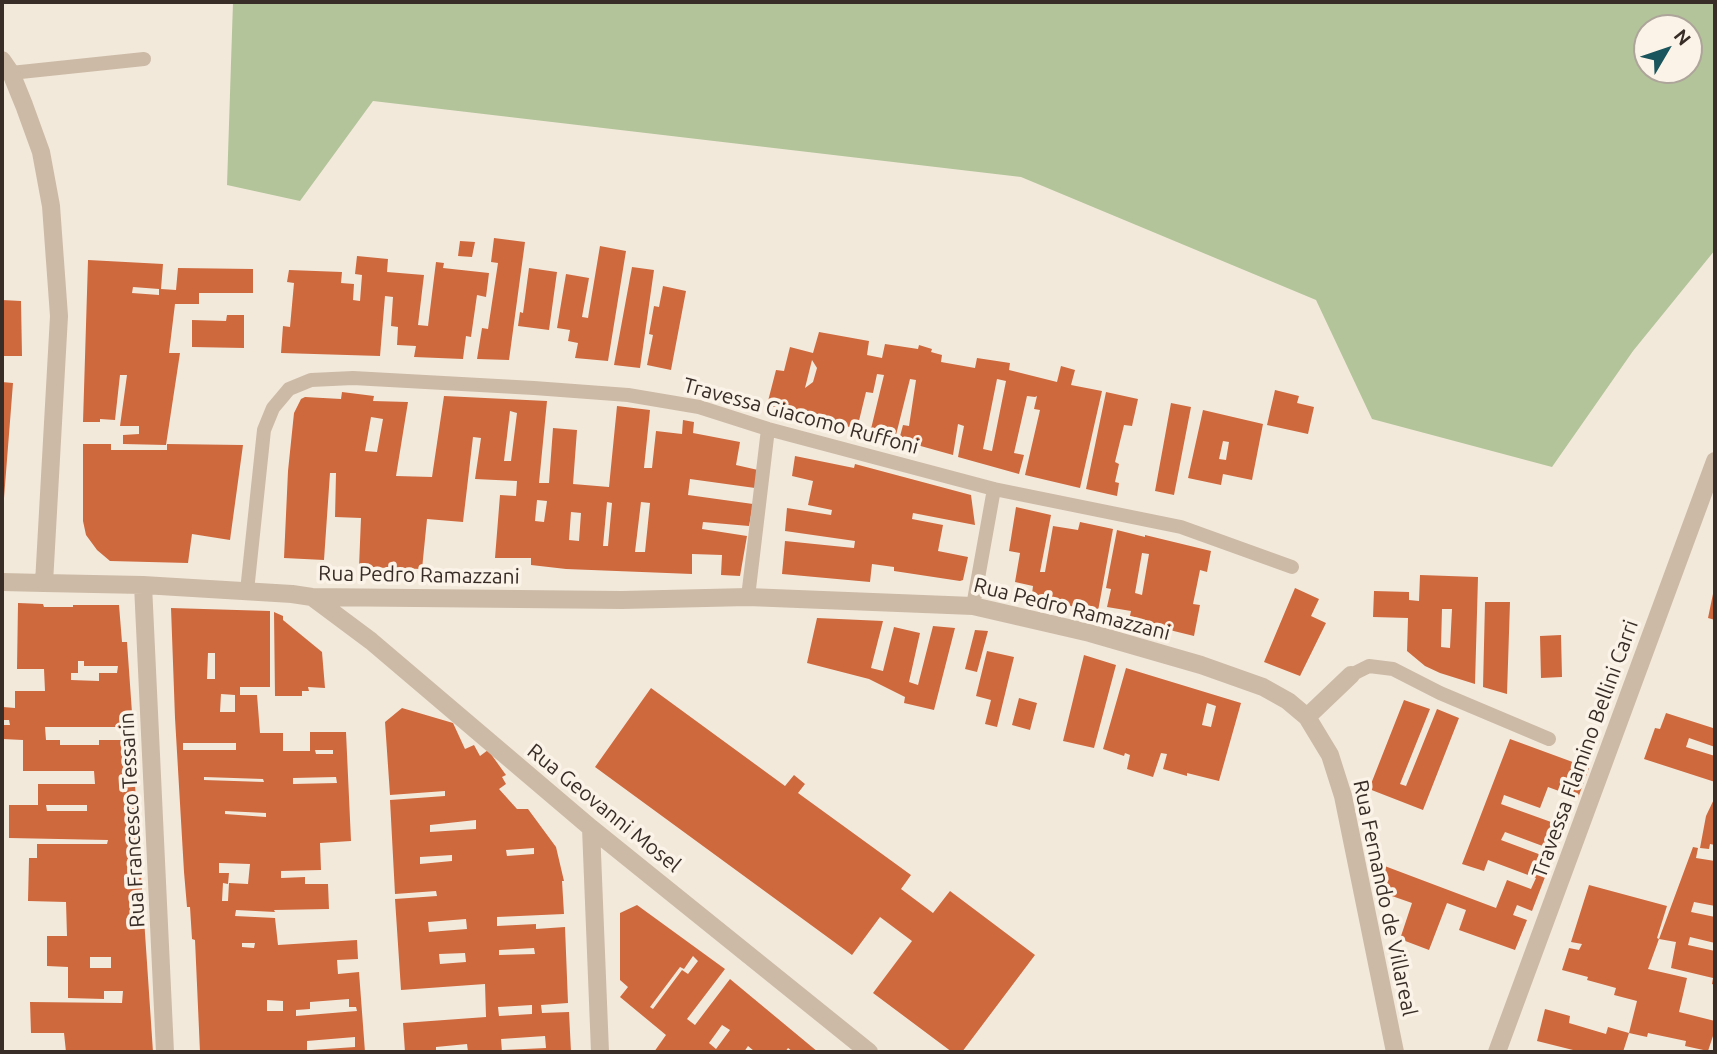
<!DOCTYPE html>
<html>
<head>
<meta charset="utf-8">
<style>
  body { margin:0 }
  #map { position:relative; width:1717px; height:1054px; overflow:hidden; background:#f3e9db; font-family:Ubuntu,sans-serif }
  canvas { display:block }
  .frame { position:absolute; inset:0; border:4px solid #382d27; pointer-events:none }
  .north { position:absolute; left:1633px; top:14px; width:70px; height:70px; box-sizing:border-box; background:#fbf3e7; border:2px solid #ada49a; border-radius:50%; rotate:51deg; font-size:19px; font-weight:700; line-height:28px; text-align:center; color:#382d27 }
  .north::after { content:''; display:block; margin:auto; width:24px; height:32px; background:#1a545c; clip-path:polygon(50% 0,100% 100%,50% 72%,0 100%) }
</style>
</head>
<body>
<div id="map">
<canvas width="1717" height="1054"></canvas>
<div class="frame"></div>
<div class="north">N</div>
</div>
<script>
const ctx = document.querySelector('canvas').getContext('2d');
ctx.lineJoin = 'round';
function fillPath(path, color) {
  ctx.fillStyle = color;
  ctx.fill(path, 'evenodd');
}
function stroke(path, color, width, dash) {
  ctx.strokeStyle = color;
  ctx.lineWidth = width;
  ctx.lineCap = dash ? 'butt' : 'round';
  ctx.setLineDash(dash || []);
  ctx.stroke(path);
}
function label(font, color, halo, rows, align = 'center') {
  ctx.font = font + ' Ubuntu,sans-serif';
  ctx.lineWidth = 7;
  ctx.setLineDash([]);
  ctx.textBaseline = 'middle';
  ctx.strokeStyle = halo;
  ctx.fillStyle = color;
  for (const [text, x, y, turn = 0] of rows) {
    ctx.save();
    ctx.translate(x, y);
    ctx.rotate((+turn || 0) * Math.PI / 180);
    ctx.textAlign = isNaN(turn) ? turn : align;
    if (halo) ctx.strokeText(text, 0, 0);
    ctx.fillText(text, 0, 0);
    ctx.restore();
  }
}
const green = new Path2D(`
  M233 2H1715V250L1633 351 1552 467 1372 419 1316 300 1021 177 373 101 300 201 227 185ZM1647 28H1689V70H1647Z`);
const building = new Path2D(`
  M494 238 525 242 509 360 477 359 482 328 488 329 498 263 491 262Z
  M460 241 475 242 472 257 458 256Z
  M600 246 626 251 608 361 575 358 578 343 568 341 570 330 557 328 566 274 589 278 582 317 588 318Z
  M357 256 388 259 387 272 424 275 418 325 428 326 436 262 444 263 443 268 489 273 486 297 477 295 471 337 466 336 463 359 414 357 416 346 397 345 398 327 391 326 393 297 385 296 380 356 281 353 283 326 290 327 294 283 287 282 289 270 342 272 341 283 354 284 353 300 360 301 362 275 355 274Z
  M88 260 163 264 161 289 176 290 178 268 253 269V293H199V304H175L169 353H180L166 445 123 444V435L139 434V426H120L127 375H120L115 420 100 419V422H83ZM133 287 159 289V295L132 293Z
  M632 267 654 270 640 368 614 365Z
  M529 268 557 272 549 330 518 326 520 312 523 313Z
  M663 286 686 291 671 370 647 365 653 335 649 334 654 306 659 307Z
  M2 300 21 301 22 356H2Z
  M227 315H244V348L192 347V320L226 321Z
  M819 332 869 341 867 355 882 358 885 344 918 349 919 345 932 349 931 352 942 355 941 362 975 368 977 358 1010 363 1009 370 1057 382 1061 366 1075 370 1071 385 1102 391 1080 488 1025 475 1040 410 1034 409 1037 396 1035 397 1027 396 1014 453 1024 455 1019 474 958 457 964 426 958 424 953 455 899 440 903 425 909 426 916 380 910 379 895 439 870 433 884 375 877 374 873 393 866 392 857 429 767 405 776 370 784 371 790 347 813 353ZM812 360 817 368 813 382 805 388ZM997 379 1006 381 992 451 983 449Z
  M2 382 13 383 4 498H2Z
  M1275 390 1299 396 1297 403 1314 407 1308 434 1267 425Z
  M342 392 374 396 373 401 408 402 396 476 432 477 444 396 547 401 539 483H549L553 428 577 430 573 484 609 487 617 406 650 410 644 468H652L656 431 682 434 683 420 694 422 693 433 740 442 736 465 758 470 755 488 690 479 688 495 753 504 749 526 703 522 702 529 747 536 740 576 721 575 722 555 692 554V574L566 569 531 565V558H495L500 495 516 496 517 481 475 479 481 438 473 437 463 522 427 519 422 569 359 567 361 518 335 517 336 473H330L324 560 284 558 288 471 294 413 301 399 305 397 341 399ZM510 411 517 413 511 461H504ZM371 417 383 419 377 452 365 451ZM537 500 547 501 544 522 535 521ZM607 502 612 503 608 546H603ZM641 502 650 503 645 552H635ZM571 512 581 513 579 541 569 540Z
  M1106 392 1138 399 1132 426 1124 425 1115 462 1119 464 1115 482 1119 483 1117 496 1086 489Z
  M1171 403 1191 407 1174 495 1155 491Z
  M1203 410 1263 424 1252 480 1223 474 1221 485 1188 478ZM1223 441 1229 442 1226 460 1219 459Z
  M83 444H111V450H167V444L243 445 230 540 192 534 188 563 110 561 97 550 86 535 83 521Z
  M795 456 854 468 855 464 971 495 975 525 913 513 912 519 943 525 938 551 968 557 963 580 960 581 894 571V567L872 564 870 582 782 574 785 541 854 548 855 541 785 531 787 508 831 515 832 510 808 505 813 481 792 476Z
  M1016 507 1051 515 1040 572H1045L1053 526 1078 530 1080 522 1113 529 1098 611 1065 605V601L1032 594 1033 586 1015 582 1020 553 1009 551Z
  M1117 530 1145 537V535L1211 551 1207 572 1200 570 1193 604 1200 605 1194 636 1129 620 1131 611 1107 607 1111 589 1106 588ZM1142 553 1149 554 1142 595 1135 593Z
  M1420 575 1478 577 1475 684 1440 673 1425 666 1407 651 1408 618 1373 617 1374 591 1409 592V600L1419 601ZM1442 609H1452L1450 648 1441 647Z
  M1295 588 1319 599 1311 616 1326 623 1300 676 1264 662Z
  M1714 589H1715V620L1708 618Z
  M1485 602H1510L1507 694 1483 687Z
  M18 603 43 604 44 607H73V605H119L122 642H127L133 727H45L46 740H60V745H99V740H132L153 1052H66L64 1033H31L30 1002 122 1003 123 991H104V999L68 998V967L47 966V936H67L66 902 28 901 29 858H37V844H107L108 840 9 838V805H38V784H95L94 771H23V740L2 739V725H10L9 720H4L3 707 15 708V691H45L44 669H17ZM78 661H84V666H118L117 673H99V681L71 680V673H78ZM46 805H87V811H47ZM90 957H111V968H90Z
  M171 608 270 611V687H240V695H257L260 733H283V751H310V732H346L351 841 320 843 321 870 281 871V878L305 877V884H328L329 909 274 910 275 912 236 910 235 916 275 918 278 945 357 940 358 959 337 960 338 974 359 972 365 1052H311V1050L355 1047V1037L307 1041V1052H200L195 940 192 939 190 907H187L184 872 175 718ZM208 653H215V679H207ZM221 694 235 695V712H220ZM183 743H236V750H183ZM315 750H333V754H316ZM204 777 263 779 264 782 204 780ZM336 777 337 783 293 784V778ZM225 811 266 813V817L225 814ZM219 863 250 864 248 884 229 883 228 901H222L223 883 228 884 229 873H219ZM242 943H255L254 948 242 947ZM349 999V1007H356L357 1011 296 1016V1010L310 1009V1002ZM267 1000 283 1001V1011H267Z
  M274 612 283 616V620L322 652 325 688 308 687 309 691H302V696H275Z
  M817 618 883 621 871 668 883 671 894 627 920 633 909 682 918 685 933 626 955 628 934 710 904 703 905 697 869 679 807 663Z
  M975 630 988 631 977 672 965 669Z
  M1561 635 1562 677 1541 678 1540 636Z
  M987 651 1014 657 997 727 985 724 991 700 976 696Z
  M1084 655 1116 665 1094 748 1063 741Z
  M1126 668 1241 703 1219 781 1187 773V776L1163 769 1167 754 1161 753 1153 777 1127 769 1130 755 1125 753 1124 756 1103 749ZM1207 703 1216 706 1211 727 1202 725Z
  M651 688 785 786 794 775 805 784 798 793 911 875 901 889 933 913 950 891 1035 955 962 1052H952L873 993 912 941 880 917 852 955 595 767Z
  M1019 698 1037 703 1030 730 1012 725Z
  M1404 700 1430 709 1400 784 1406 786 1437 709 1459 718 1423 810 1369 789Z
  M402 708 453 723 465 749 474 745 480 756 488 750 506 775 502 777 506 784 499 789 517 809H528L556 847 564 881H562L564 914 497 917V926L536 924V929L565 927 568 1003 541 1005 542 1013 569 1012 571 1052H503V1050L546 1048 545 1036 501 1039 502 1052H468L467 1044 436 1047V1052H405L403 1023 486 1017 485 984 401 990 395 899 437 896 436 891 395 894 390 800 445 796V791L390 795 385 722ZM476 820V829L430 832V825ZM534 848V854L507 856 506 850ZM452 855V861L420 864V857ZM466 919 467 929 429 932 428 922ZM534 948 535 954 499 955V950ZM465 953 466 962 440 964 439 954ZM532 1005V1014L499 1016 498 1007Z
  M1666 713 1713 728 1715 721V747L1689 738 1686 747 1715 756V782L1644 759 1655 728 1660 729Z
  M1510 739 1589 768 1578 798 1548 787 1540 808 1504 795 1501 804 1565 827 1556 851 1505 832 1501 840 1552 859 1532 911 1517 905 1513 915 1527 920 1515 950 1459 930 1466 910 1447 903 1429 950 1400 939 1412 903 1389 895 1382 865 1496 908 1507 880 1531 889 1536 878 1488 860 1484 871 1462 864Z
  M1715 797V845L1710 844 1709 849 1700 848 1706 816Z
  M1693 847 1698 848 1696 858 1715 861V906L1694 902 1691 912 1715 917V943L1690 937 1688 945 1715 951V985L1712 984 1713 978 1671 968 1676 942 1659 939Z
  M1589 885 1667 906 1657 938 1659 939 1648 969 1687 978 1679 1012 1715 1021V1030L1708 1051 1685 1046 1686 1041 1648 1033 1647 1037 1629 1033 1623 1052H1581L1537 1041 1545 1009 1570 1016 1569 1023 1606 1034 1608 1027 1629 1033 1637 1001 1614 995 1616 988 1587 980 1588 977 1562 970 1569 948 1579 950 1582 944 1571 942Z
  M637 905 725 969 687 1019 695 1025 730 979 818 1052H793L788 1048 785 1052H753L754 1051 748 1046 744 1052H654L666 1035 620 997 628 987 620 980V913ZM693 956 698 961 688 974 682 970 653 1009 650 1007 680 967 684 969ZM722 1025 730 1030 716 1049 709 1043Z`);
const service = new Path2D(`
  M11 73 144 59
  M247 591 264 430 273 408 289 389 311 380 353 378 534 388 628 395 699 407 768 429 994 489 1181 527 1292 567
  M748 597 768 429
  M973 606 994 489
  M1351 675 1369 666 1393 669 1440 693 1549 739`);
const minor = new Path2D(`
  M2 60 11 73 24 105 41 152 51 206 59 316 44 583 143 585 292 594 312 597 622 600 748 597 973 606 1090 633 1201 665 1263 687 1288 701 1307 717 1330 755 1343 796 1395 1052
  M2 582 44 583
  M143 585 165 1052
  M312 597 371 641 591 828 869 1052
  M1307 717 1351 675
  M591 828 600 1052
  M1497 1052 1715 461`);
const streetNames = [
  ["Travessa Giacomo Ruffoni",801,416,15],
  ["Rua Pedro Ramazzani",419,575,1],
  ["Rua Pedro Ramazzani",1072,609,14],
  ["Travessa Flamino Bellini Carri",1585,749,-70],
  ["Rua Geovanni Mosel",604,808,39],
  ["Rua Francesco Tessarin",132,820,-93],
  ["Rua Fernando de Villareal",1385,898,78]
];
fillPath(green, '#b3c49a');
fillPath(building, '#ce693e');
stroke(service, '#ccbaa6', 14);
stroke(minor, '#ccbaa6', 18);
label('21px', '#382d27', '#fbf3e7', streetNames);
</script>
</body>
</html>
